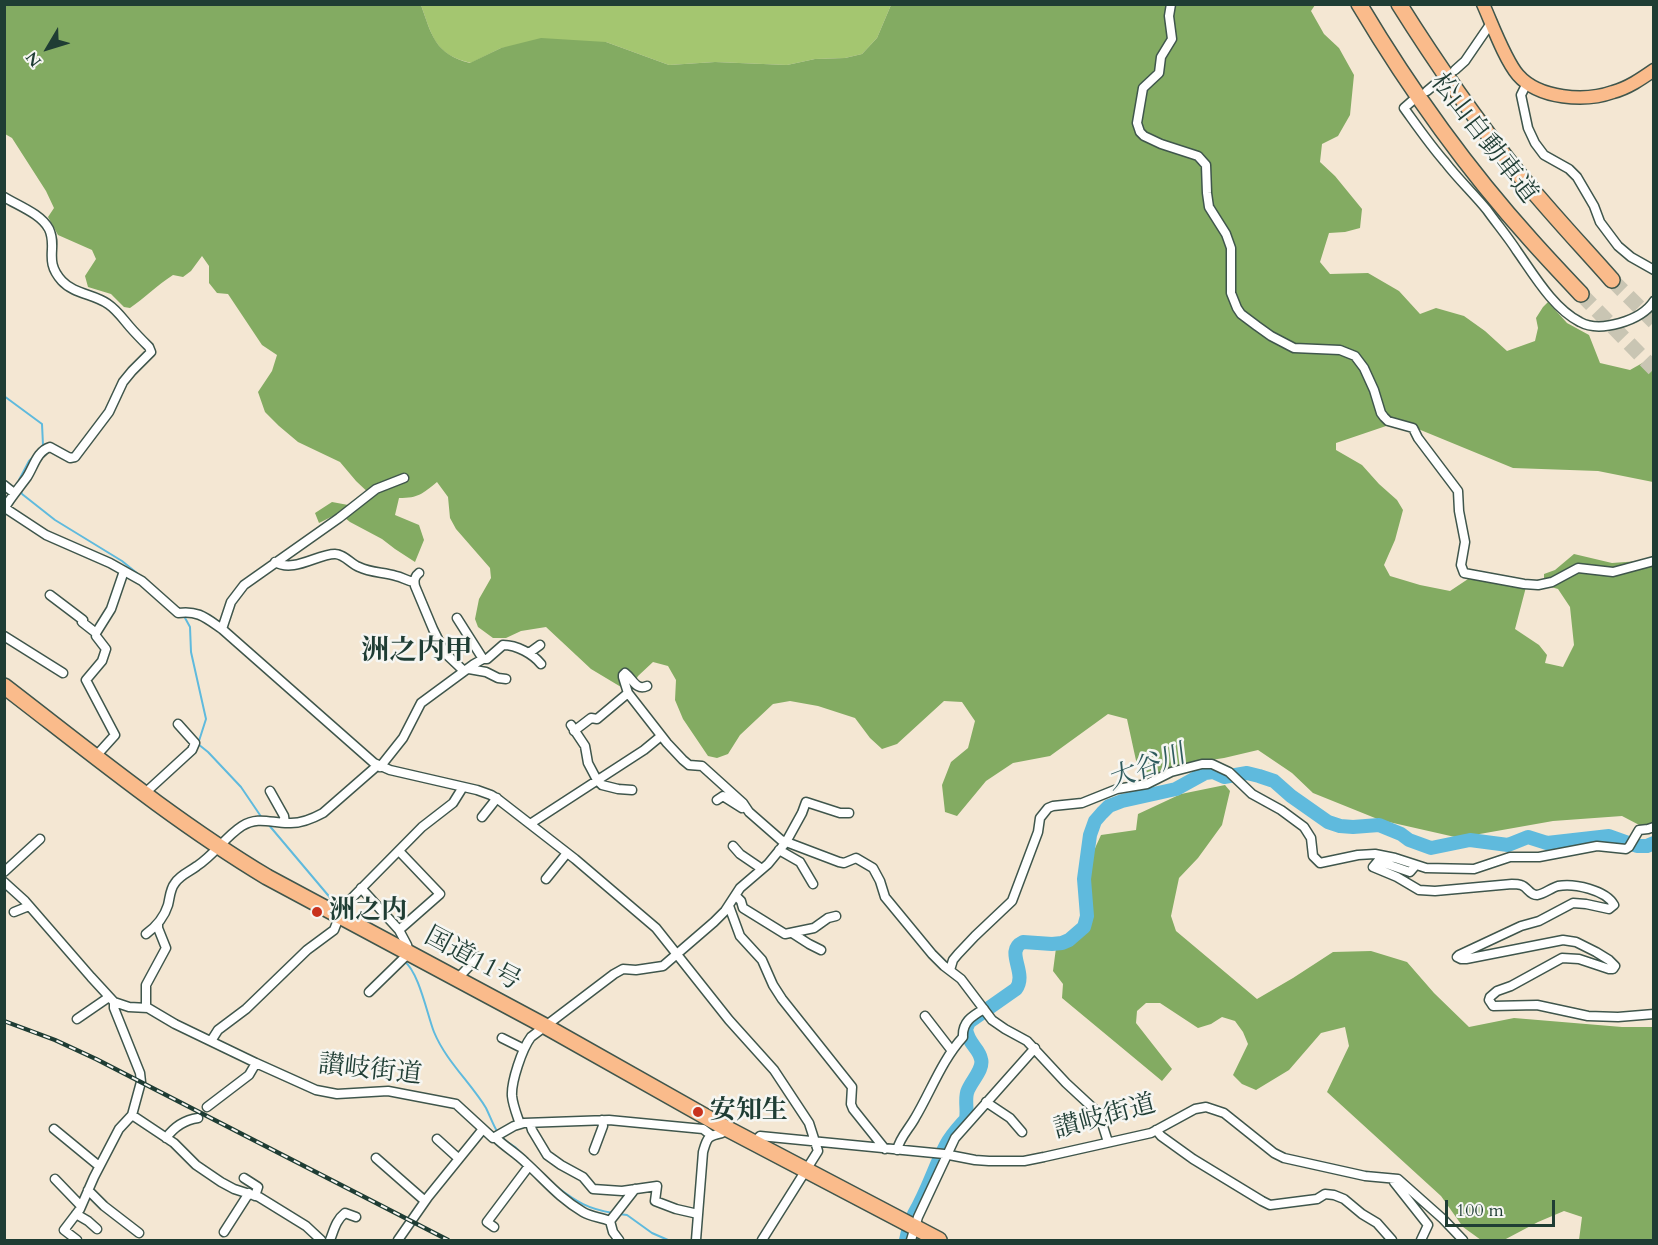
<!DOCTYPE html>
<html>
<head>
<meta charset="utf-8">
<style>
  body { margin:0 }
  #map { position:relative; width:1658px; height:1245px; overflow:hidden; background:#f4e7d3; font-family:Cardo,serif }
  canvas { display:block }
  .frame { position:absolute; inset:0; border:6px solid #1f3d34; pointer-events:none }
  .north { position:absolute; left:18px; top:18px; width:60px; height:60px; -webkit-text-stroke:4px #f6f6f2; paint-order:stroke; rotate:232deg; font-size:16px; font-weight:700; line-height:24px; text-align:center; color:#1f3d34 }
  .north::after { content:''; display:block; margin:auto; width:21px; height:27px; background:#1f3d34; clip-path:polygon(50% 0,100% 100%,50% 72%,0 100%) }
  .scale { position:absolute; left:1445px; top:1200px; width:110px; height:27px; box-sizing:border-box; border:3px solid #1f3d34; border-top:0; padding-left:8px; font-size:18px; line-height:21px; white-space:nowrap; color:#1f3d34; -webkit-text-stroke:4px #f6f6f2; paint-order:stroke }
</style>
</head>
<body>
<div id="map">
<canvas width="1658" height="1245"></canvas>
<div class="frame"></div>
<div class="north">N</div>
<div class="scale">100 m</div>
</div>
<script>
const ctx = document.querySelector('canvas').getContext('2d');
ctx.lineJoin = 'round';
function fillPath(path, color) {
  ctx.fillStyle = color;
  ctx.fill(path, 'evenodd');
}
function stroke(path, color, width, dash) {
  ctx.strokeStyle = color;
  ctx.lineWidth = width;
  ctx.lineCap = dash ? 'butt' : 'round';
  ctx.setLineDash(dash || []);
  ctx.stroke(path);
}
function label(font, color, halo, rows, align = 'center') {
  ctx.font = font + ' Cardo,"Noto Serif JP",serif';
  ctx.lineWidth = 5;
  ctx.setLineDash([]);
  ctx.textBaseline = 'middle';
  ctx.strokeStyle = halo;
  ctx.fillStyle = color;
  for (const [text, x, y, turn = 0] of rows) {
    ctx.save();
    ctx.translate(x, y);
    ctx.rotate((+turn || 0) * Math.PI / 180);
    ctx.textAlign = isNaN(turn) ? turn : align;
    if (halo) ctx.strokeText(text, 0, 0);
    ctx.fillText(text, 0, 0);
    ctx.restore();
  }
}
const green = new Path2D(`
  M421 5H891L877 38 862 54 845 58 815 59 787 65 715 62 669 65 606 42 501 48 471 63C435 55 432 36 421 5Z`);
const forest = new Path2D(`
  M4 5H421C432 36 435 54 470 63L501 48 541 38 606 42 669 65 715 62 787 65 815 59 845 58 862 54 877 38 891 5H1315L1311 11 1324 34 1339 48 1354 75 1350 115 1338 136 1322 144 1320 162 1335 176 1362 209 1360 228 1345 232 1329 233 1320 262 1330 274 1368 273 1399 291 1420 314 1436 308 1464 316 1485 331 1507 351 1535 341 1538 328 1536 318 1543 307 1548 302 1567 323 1589 335 1600 363 1630 370 1653 357V482L1598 471 1513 468 1406 424 1389 425 1336 443V450L1362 465 1379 484 1397 500 1403 510 1395 540 1384 565 1390 576 1420 585 1450 591 1468 579 1526 587 1515 629 1539 645 1547 655 1545 663 1563 667 1574 645 1570 607 1558 589 1544 585V574L1555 570 1574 554 1612 563 1653 560V826L1645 828 1622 816 1553 821 1474 835 1455 837 1380 820 1313 793 1292 773 1258 750 1224 758 1178 765 1149 778 1137 765 1127 719 1108 714 1050 756 1013 763 986 781 957 816 945 812 942 785 951 762 968 748 975 721 962 702 944 701 897 744 882 749 870 738 855 718 818 706 790 701 773 704 740 735 728 754 717 758 708 756 683 719 675 700 676 680 668 666 653 662 638 676 632 687H621L591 669 546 627 521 631 506 638H493L478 627 475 619 479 599 491 578 490 568 456 529 450 518 448 497 437 482C422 494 419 498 399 498L395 515 419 525 424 540 415 562 395 549 382 539 350 522 339 513 319 523 315 513 332 502 359 507 373 497 356 481 340 462 298 442 279 426 265 412 258 392 272 371 277 355 262 345 228 294 217 293 209 283V266L202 256 191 271 183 277 173 275C157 285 145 298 130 308L124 307 111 294 88 287 85 276 96 259 92 250 58 235 48 217 54 208 46 191 12 138 5 134Z
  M1225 785 1230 791 1222 825 1198 858 1179 878 1171 916 1176 931 1257 999 1293 978 1333 952 1371 951 1407 962 1434 993 1469 1027 1514 1018 1622 1027H1653V1240H1579L1582 1217 1564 1211 1538 1222 1504 1240H1481L1463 1227 1441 1196 1327 1092 1349 1046 1345 1027 1321 1033 1289 1070 1256 1090 1242 1084 1233 1075 1248 1044 1243 1032 1235 1021 1222 1017 1211 1024 1198 1028 1160 1003H1146L1137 1011 1136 1023 1172 1069 1162 1081 1062 998 1063 984 1053 971 1056 948C1092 936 1092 929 1089 893 1088 887 1087 881 1087 875 1089 861 1095 848 1101 835L1136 830 1138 814 1181 794Z`);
const stream = new Path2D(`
  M4 396 42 424 43 445 40 448
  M19 480 29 461 35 455
  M21 491 22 494 55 520 122 561 138 574
  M184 616 190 627 191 652 206 719 198 744 208 752 241 787 262 818
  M268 824 338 907
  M404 961C419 972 427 1014 434 1032 446 1061 470 1082 486 1108 490 1116 493 1125 498 1133
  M502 1137 506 1141 515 1147 542 1173
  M557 1187C577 1202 588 1209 613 1213
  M619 1214 627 1215 652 1233 668 1240`);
const river = new Path2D(`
  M914 1214C928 1190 934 1168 946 1145 951 1135 959 1127 966 1119 968 1109 964 1098 968 1090 972 1080 984 1069 981 1059 979 1048 968 1044 966 1029L969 1022 1016 989C1028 973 1004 951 1023 942L1052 944 1062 943 1069 940 1084 927 1087 916 1084 879 1090 835 1095 821 1102 813 1109 806 1122 801 1176 789 1205 773 1213 772 1224 777 1247 773 1259 776 1274 781 1291 796 1328 822 1340 826 1353 827 1379 825 1401 834 1409 840 1431 848 1470 840 1508 845 1528 837 1547 843 1609 836 1637 846H1647L1654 843
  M906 1240 909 1227`);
const highwayTunnel = new Path2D(`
  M1612 280 1654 322
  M1581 294 1654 369`);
const street = new Path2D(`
  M1171 4 1169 16 1172 39 1161 57 1159 73 1143 88 1137 123 1140 132 1144 136 1161 144 1198 156 1206 165 1207 193 1209 207 1226 234 1231 248V293L1237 308 1241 314 1257 326 1271 336 1294 348 1340 350 1355 356 1364 368 1374 390 1381 413 1384 417 1388 421 1413 428 1418 438 1458 491 1459 511 1465 542 1461 565 1464 573 1524 584 1538 585 1552 582 1578 568 1613 572 1654 561
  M1455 70 1465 61 1491 23
  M1527 83 1521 95 1528 128 1535 143 1544 155 1569 169 1577 177 1594 206 1600 222 1618 246 1631 257 1654 270
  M1427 91 1439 81
  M1412 101 1404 108C1417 126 1430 145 1445 162 1458 179 1474 194 1487 210 1497 224 1508 237 1517 251 1534 275 1553 308 1580 322 1600 333 1641 321 1654 301
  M4 197C19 206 41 214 49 229 58 248 43 260 62 281 74 294 94 294 108 304 117 310 123 319 130 327 136 334 143 341 149 347L151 352 132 371 123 382 109 412 75 457 70 458 50 447C37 451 34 466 27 477 19 488 11 497 4 509
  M4 485 14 493
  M5 508 46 535 110 563 142 581 178 613C198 610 206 618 222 629L374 763 390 770 477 790 491 795 499 800 575 859 656 928 729 1020 774 1070 809 1123 818 1151 762 1240
  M275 562C294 573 317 554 335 554 344 554 351 564 359 567 371 573 384 572 396 576 402 577 407 581 414 582
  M419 573C414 577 414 581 415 586L433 629 445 653 464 671
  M50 595 83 620 82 622 96 633
  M457 618 483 659
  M222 629 231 602 244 585 339 518 376 489 404 478
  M4 636 63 673
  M529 653 540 645
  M469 669 486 672 498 678 506 679
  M628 693 667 743 683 760 689 765 702 766 743 803 749 812 781 840 839 862 844 863 856 858 873 868 880 881 885 897 932 954 944 966 961 979 992 1020 1005 1029 1027 1041 1066 1083 1093 1108 1100 1117 1108 1142
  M571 725 585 746 588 763 597 780 602 785 618 789 632 790
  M574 731 591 718 597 719 628 693 623 677V675L625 673C633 679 636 691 647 686
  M96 756 115 735 86 680 102 661 106 649 96 636V633L111 609 124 571
  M380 767 403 738 421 703 474 664 483 659H487L503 645C517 645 533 654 541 664
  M270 791 284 816 285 823
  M145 793 192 750 195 743 178 724
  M717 800 723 796 742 808
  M482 817 497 798
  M530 824 644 750 661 736
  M733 846 740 854 762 869
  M779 850 800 862 813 884
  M1416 865 1410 872 1378 861 1373 867 1397 877 1419 890 1435 891 1512 884C1515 884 1518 884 1521 885 1528 887 1529 895 1537 895 1544 894 1551 888 1558 886 1574 883 1606 890 1614 905L1609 909 1586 904 1573 903 1539 921 1521 926 1459 955 1457 957 1461 959H1466L1563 940 1576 942 1596 952 1609 960 1615 966 1613 969H1609L1579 959 1562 958 1511 986 1497 991 1490 997 1489 1000 1493 1006 1537 1005 1588 1016 1618 1017 1654 1014
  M4 872 40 839
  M546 879 567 853
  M4 882 25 901 91 977 114 1002 129 1007 148 1008 175 1024 256 1063 316 1090 337 1094 388 1091 456 1104 493 1138 514 1126 524 1123 609 1120 703 1129 711 1135
  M361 888 399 930 407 945 409 953 369 992
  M736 896 741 901 743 908 785 934 814 928 828 918 836 916
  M729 906 740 936 762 960 773 985 782 999 852 1087 851 1104 853 1109 885 1149
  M14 912 29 906
  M399 930 440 894 399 851
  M792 933 809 944 821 950
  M146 934C157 926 164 918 168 905 170 897 170 889 175 883 180 875 189 872 197 866 214 855 225 837 242 826 258 816 271 823 288 823 300 824 312 819 323 813L378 765
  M950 970 953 960 958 954 975 936 1012 901 1038 832 1040 818 1048 808 1053 806 1082 803 1117 789 1147 784 1171 772 1202 764H1212L1229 772 1252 794 1281 810 1304 827 1311 838 1313 856 1320 863 1358 855 1375 854 1395 858 1426 868 1474 869 1510 857H1539L1597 846 1626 849 1629 847 1639 830 1648 829 1654 827
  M457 979 478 957
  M146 1007V985L166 948 158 928V924
  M925 1016 952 1051
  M77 1019 109 997
  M502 1038 524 1049
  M211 1041 218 1030 246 1009 307 950 334 930 343 907 422 827 453 803 463 787
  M986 1102 1010 1118 1022 1132
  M207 1107 249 1075 256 1063
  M132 1115 174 1143 196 1165 221 1182 234 1189 259 1197 306 1226 321 1240
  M530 1123 532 1130 547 1155 561 1165 583 1177 593 1189 622 1191 657 1186 655 1201 676 1209 698 1214
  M520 1124C517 1115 513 1106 512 1096 511 1082 522 1049 531 1037L614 974 623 969 636 970 663 966 714 922 725 911 740 888 768 864 786 842 802 813 806 802 840 813H849
  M54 1129 99 1166
  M1156 1130 1161 1136 1193 1159 1262 1201 1270 1205 1317 1199 1325 1194 1334 1195 1344 1199 1362 1214 1377 1223 1392 1240
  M166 1138C174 1127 184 1120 198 1118
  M496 1138C505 1147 516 1153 525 1162 546 1181 558 1197 583 1212 591 1217 601 1217 610 1221L613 1232 619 1240
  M437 1139 458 1158
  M754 1142 760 1136 944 1154 975 1160 989 1161H1024L1044 1157 1151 1133 1195 1109 1206 1107 1224 1113 1274 1153 1284 1158 1365 1176 1398 1179 1443 1219 1463 1240
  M594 1150 603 1126 602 1120
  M897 1150C900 1137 909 1129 915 1118 931 1091 942 1060 963 1037 962 1022 972 1016 984 1009
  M376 1158 425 1201
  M244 1178 258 1187 255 1196
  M55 1179 81 1206
  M1394 1182 1428 1225 1421 1240
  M88 1190 104 1206 139 1233
  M76 1214 88 1221 97 1229
  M610 1221 635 1189
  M494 1227 487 1222 529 1166
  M224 1232 249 1193
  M77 1240 64 1230 80 1209 94 1177 119 1129 132 1115 141 1082 140 1073 114 1008V1002
  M330 1240C334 1230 336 1220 345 1213L356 1217
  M398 1240 428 1197 483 1129
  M696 1240 703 1152C707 1138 707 1136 722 1133L724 1127
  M911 1240 918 1217 955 1138 1035 1048`);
const primary = new Path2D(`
  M1483 4C1492 24 1505 60 1518 75 1539 99 1585 102 1613 92 1628 88 1641 79 1654 70`);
const highway = new Path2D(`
  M1359 4C1409 88 1466 168 1531 240 1547 258 1564 276 1581 294
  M1399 4C1436 63 1475 119 1518 173 1548 210 1581 245 1612 280
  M4 686C90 752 174 821 267 877L545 1026 724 1127 939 1240`);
const rail = new Path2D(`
  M4 1021 55 1040 96 1059 448 1240`);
const markers = [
  [317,912,6,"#c8321e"],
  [698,1112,6,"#c8321e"]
];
const streetNames = [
  ["松山自動車道",1483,139,52],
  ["国道11号",472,960,28],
  ["讃岐街道",370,1071,6],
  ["讃岐街道",1105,1118,-15]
];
const poiNames = [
  ["洲之内",329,912],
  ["安知生",710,1112]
];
const waterNames = [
  ["大谷川",1147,769,-21]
];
const quarterNames = [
  ["洲之内甲",417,653]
];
fillPath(green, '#a4c670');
fillPath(forest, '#83ab62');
stroke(stream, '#5fbadd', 2);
stroke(river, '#5fbadd', 14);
stroke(highwayTunnel, '#c9c5b3', 15, [15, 8]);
stroke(street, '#3f564c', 11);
stroke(primary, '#3f564c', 15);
stroke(highway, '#3f564c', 18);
stroke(street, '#fff', 8);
stroke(primary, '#fabb8b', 12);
stroke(highway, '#fabb8b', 15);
stroke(rail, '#1f3d34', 4.5);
stroke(rail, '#f6f6f2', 2, [7]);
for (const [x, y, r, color] of markers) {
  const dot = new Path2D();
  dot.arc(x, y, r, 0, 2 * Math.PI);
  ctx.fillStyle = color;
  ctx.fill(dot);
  stroke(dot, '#f6f6f2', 2);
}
label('26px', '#1f3d34', '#f6f6f2', streetNames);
label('bold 26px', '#1f3d34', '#f6f6f2', poiNames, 'left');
label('italic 27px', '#2f5c5e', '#f6f6f2', waterNames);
label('bold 28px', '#1f3d34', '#f6f6f2', quarterNames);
</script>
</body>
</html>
